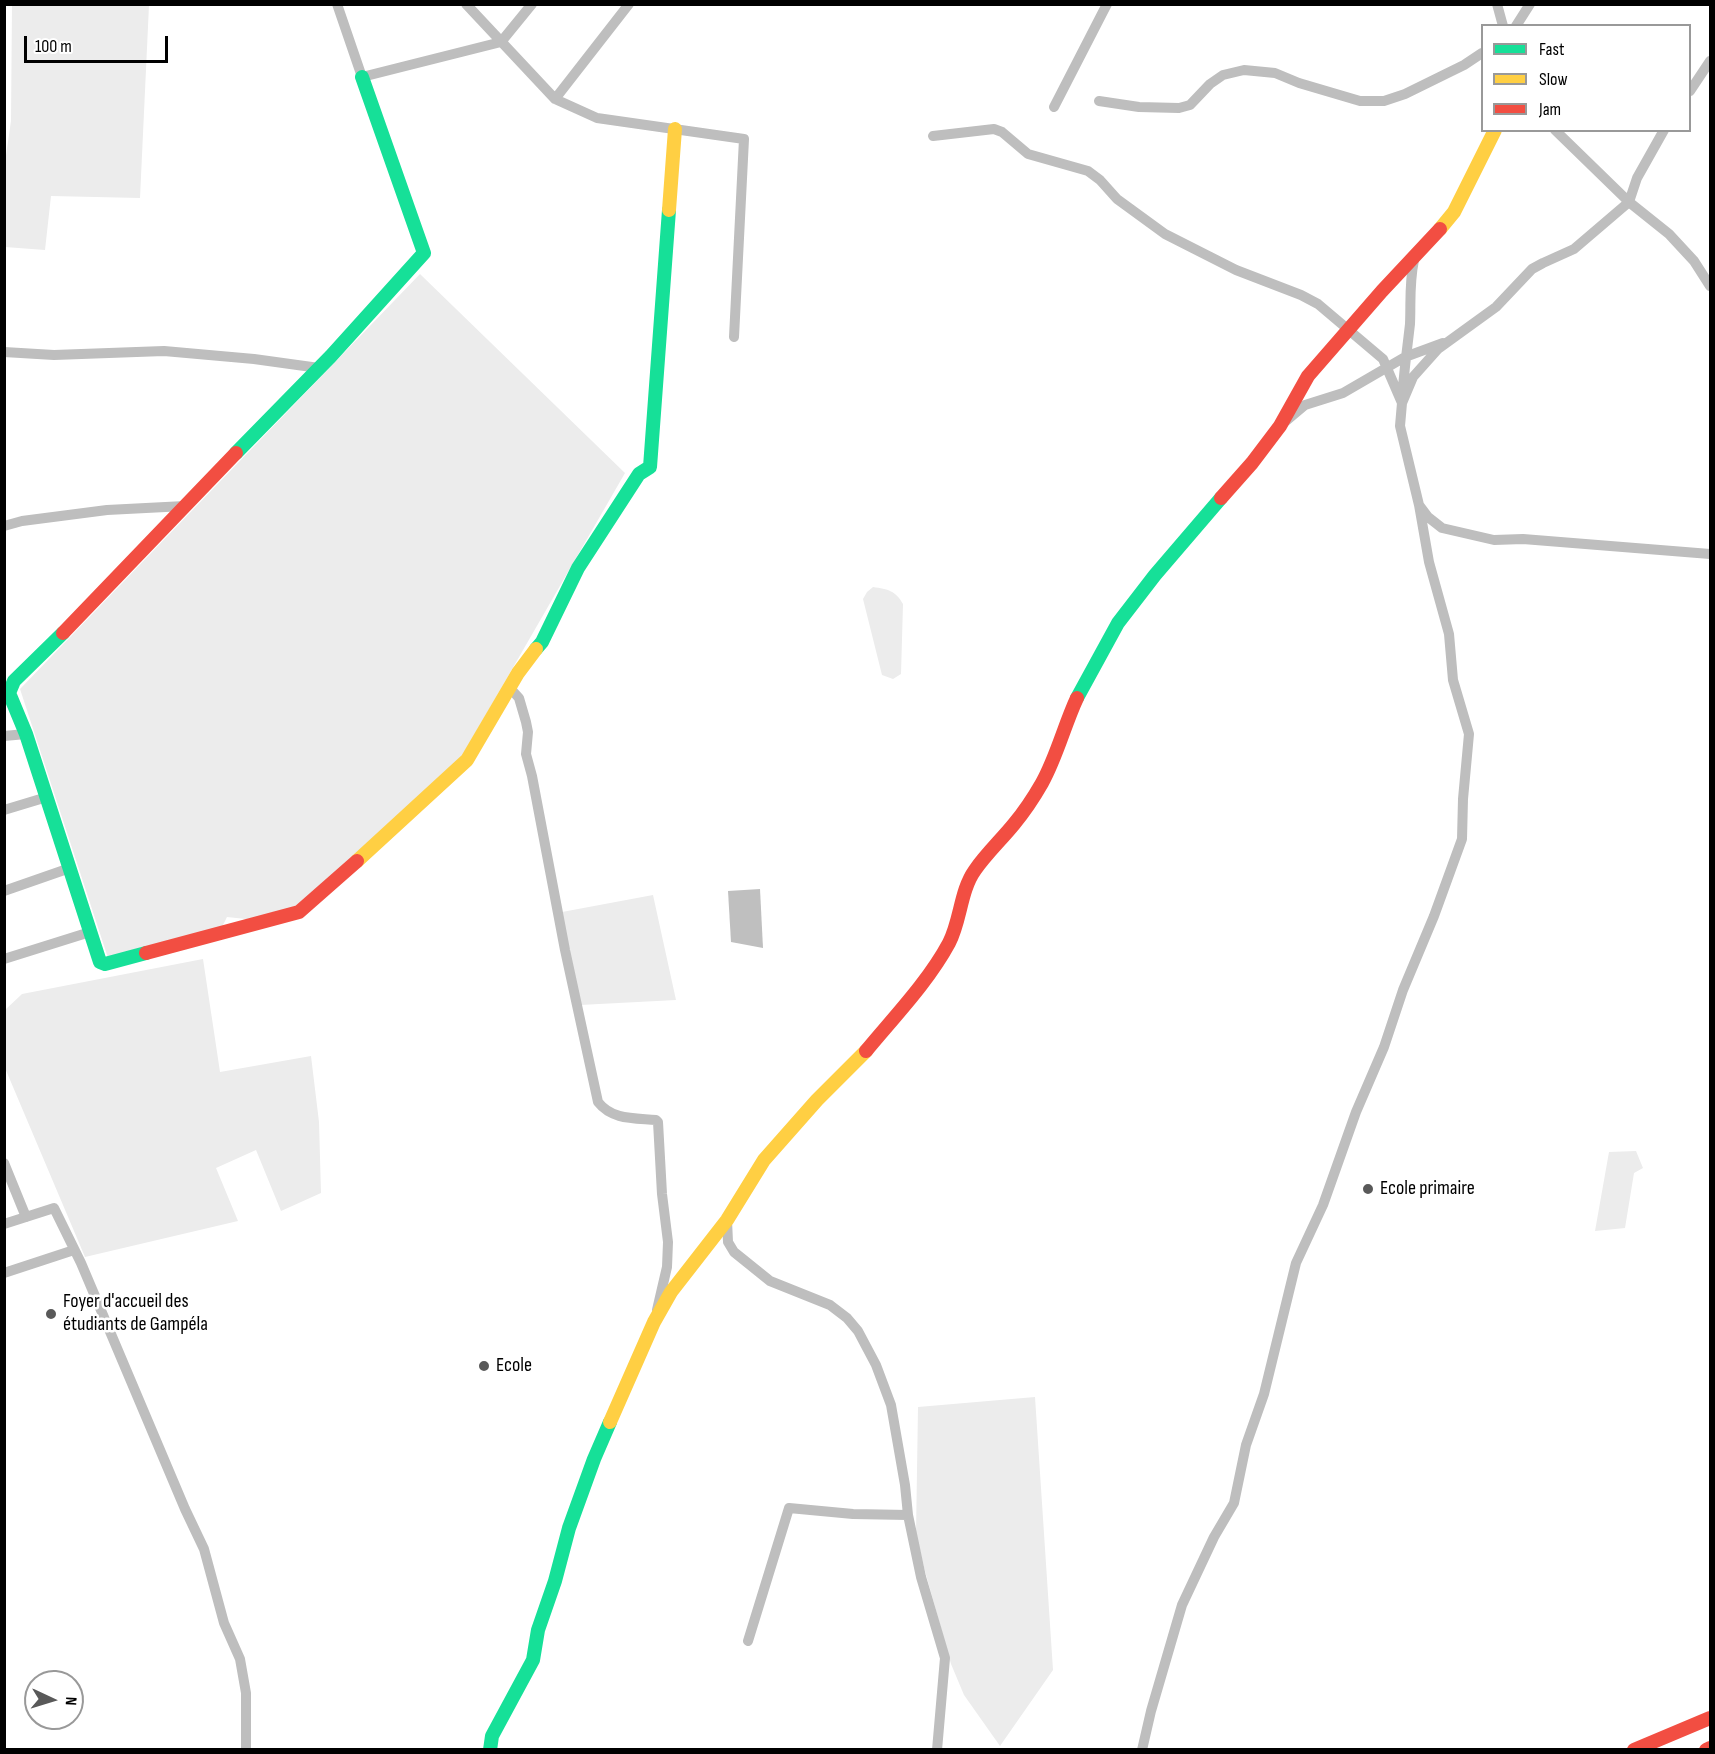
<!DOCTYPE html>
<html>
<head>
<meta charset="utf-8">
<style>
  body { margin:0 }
  #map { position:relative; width:1715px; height:1754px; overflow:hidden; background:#fff; font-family:"Sofia Sans Condensed",sans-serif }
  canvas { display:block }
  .frame { position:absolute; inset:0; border:6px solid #000; pointer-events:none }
  .legend { position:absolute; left:1481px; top:24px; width:210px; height:108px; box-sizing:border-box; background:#fff; border:2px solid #999; margin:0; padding:8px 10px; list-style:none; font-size:18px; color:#000 }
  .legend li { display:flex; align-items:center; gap:12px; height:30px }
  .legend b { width:30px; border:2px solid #999 }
  .north { position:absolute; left:24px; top:1670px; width:60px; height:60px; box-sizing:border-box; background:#fff; border:2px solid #999; border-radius:50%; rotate:94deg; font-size:16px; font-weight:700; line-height:24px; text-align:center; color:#000 }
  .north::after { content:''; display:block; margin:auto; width:21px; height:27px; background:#595959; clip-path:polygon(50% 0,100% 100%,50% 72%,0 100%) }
  .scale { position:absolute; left:24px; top:36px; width:144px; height:27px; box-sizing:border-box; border:3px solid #000; border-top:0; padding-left:8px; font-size:18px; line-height:21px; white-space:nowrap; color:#000; -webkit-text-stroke:4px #fff; paint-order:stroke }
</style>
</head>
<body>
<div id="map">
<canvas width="1715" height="1754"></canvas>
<div class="frame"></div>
<ul class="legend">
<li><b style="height:8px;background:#16e098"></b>Fast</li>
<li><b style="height:8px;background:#ffcf43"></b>Slow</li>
<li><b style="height:8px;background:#f24e42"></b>Jam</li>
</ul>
<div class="north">N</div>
<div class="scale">100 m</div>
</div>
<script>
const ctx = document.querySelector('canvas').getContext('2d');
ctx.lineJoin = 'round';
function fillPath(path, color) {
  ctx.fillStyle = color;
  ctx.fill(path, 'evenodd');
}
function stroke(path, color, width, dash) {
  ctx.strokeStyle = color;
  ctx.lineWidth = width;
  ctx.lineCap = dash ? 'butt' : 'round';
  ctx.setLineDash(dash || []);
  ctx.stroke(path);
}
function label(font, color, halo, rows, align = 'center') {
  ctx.font = font + ' "Sofia Sans Condensed",sans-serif';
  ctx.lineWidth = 5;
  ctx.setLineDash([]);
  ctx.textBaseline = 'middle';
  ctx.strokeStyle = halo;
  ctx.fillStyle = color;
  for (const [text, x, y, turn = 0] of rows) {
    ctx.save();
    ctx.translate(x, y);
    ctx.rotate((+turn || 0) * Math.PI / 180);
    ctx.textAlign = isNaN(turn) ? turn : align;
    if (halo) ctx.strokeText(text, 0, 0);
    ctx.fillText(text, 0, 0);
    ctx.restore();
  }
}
const green = new Path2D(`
  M12 5H149L140 198 51 196 45 250 5 247 4 169 11 121Z
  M420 274 625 473 462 756 294 910 255 920 227 917 221 929 108 958 20 689Z
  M873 587C888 589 896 591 903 604L901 674 893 679 882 675 863 599 867 592Z
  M653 895 676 1000 580 1005 562 912Z
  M203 959 220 1072 311 1056 319 1122 321 1193 281 1211 256 1150 216 1168 238 1221 85 1257 5 1068V1010L22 994Z
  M1636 1151 1643 1168 1634 1173 1625 1228 1595 1231 1609 1152Z
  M1035 1397 1053 1670 1000 1746 964 1695 951 1664 925 1571 916 1534 918 1407Z`);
const water = new Path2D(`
  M760 889 763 948 731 942 728 891Z`);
const street = new Path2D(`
  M337 4 362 77 501 42 532 4
  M466 4 555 99 597 118 744 139 734 337
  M1497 4 1503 26
  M1516 26 1530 4
  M1690 91 1710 61
  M555 99 629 4
  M1099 101 1139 107 1179 108 1190 105 1210 84 1223 75 1244 70 1275 73 1299 83 1360 101H1384L1405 94 1464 65 1482 53
  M1054 107 1107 4
  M1555 130 1629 202 1669 234 1694 261 1710 286
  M1664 130 1637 178 1629 202 1574 249 1543 263 1532 269 1496 307 1438 349 1413 377 1402 403 1400 426 1419 505 1428 517 1442 528 1494 540 1523 539 1710 554
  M933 136 994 129 1002 132 1028 154 1088 171 1100 180 1117 199 1165 234 1236 270 1301 295 1318 304 1383 359 1402 403C1403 377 1407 351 1410 324 1411 301 1409 284 1414 260
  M4 352 54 355 164 351 254 359 319 368
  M1286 421 1305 405 1343 393 1405 357 1443 343
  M4 526 22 521 107 510 185 506
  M509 687 519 698 526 722 528 732 526 754 532 776 565 950 598 1102C612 1120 634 1118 656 1120L658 1122 662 1194 668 1242 667 1267 657 1310
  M4 736 26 734
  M4 810 47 797
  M4 891 70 868
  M4 959 90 932
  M4 1163 26 1217
  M727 1220 728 1242 734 1252 770 1281 830 1305 847 1318 858 1331 876 1365 891 1405 905 1485 908 1515 921 1577 945 1658 937 1750
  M4 1224 54 1208 81 1263 185 1509 204 1549 224 1623 240 1659 246 1693V1750
  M4 1273 74 1250
  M748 1641 789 1508 853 1514 908 1515
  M1142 1750 1151 1711 1182 1605 1214 1537 1234 1503 1246 1445 1264 1394 1296 1263 1323 1205 1356 1112 1384 1047 1403 990 1434 916 1462 839 1463 799 1469 734 1453 680 1449 634 1429 562 1419 505`);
const fast = new Path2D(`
  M236 453 331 356 424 253 362 77
  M63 633 14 681 9 693 26 734 100 962 105 964 146 953
  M536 649 542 642 578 568 639 474 650 467 669 210
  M1077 698 1118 623 1155 575 1221 498
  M490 1750 492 1736 533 1660 538 1630 555 1581 569 1528 594 1459 610 1422`);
const slow = new Path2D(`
  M669 210 675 129
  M1440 229 1454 212 1495 130
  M357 861 467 760 518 673 536 649
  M610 1422 654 1322 671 1292 727 1220 764 1160 817 1100 866 1051`);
const jam = new Path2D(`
  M1221 498 1252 463 1280 426 1308 376 1382 291 1440 229
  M63 633 236 453
  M146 953 299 912 357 861
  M866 1051C894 1017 928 982 949 943 961 920 960 891 975 870 986 854 1001 840 1014 824 1024 812 1034 797 1042 783 1057 756 1064 726 1077 698
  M1634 1750 1710 1718
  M1706 1750 1710 1748`);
const markers = [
  [1368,1189,6,"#595959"],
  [51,1314,6,"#595959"],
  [484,1366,6,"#595959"]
];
const poiNames = [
  ["Ecole primaire",1380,1189],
  ["Foyer d'accueil des",63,1302],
  ["étudiants de Gampéla",63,1325],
  ["Ecole",496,1366]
];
fillPath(green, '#ececec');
fillPath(water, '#bfbfbf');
stroke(street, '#bebebe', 10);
stroke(fast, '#16e098', 14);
stroke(slow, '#ffcf43', 14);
stroke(jam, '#f24e42', 14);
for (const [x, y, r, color] of markers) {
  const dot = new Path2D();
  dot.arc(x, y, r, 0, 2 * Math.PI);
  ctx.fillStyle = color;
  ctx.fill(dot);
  stroke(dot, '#fff', 2);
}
label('20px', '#000', '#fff', poiNames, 'left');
</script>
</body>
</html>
